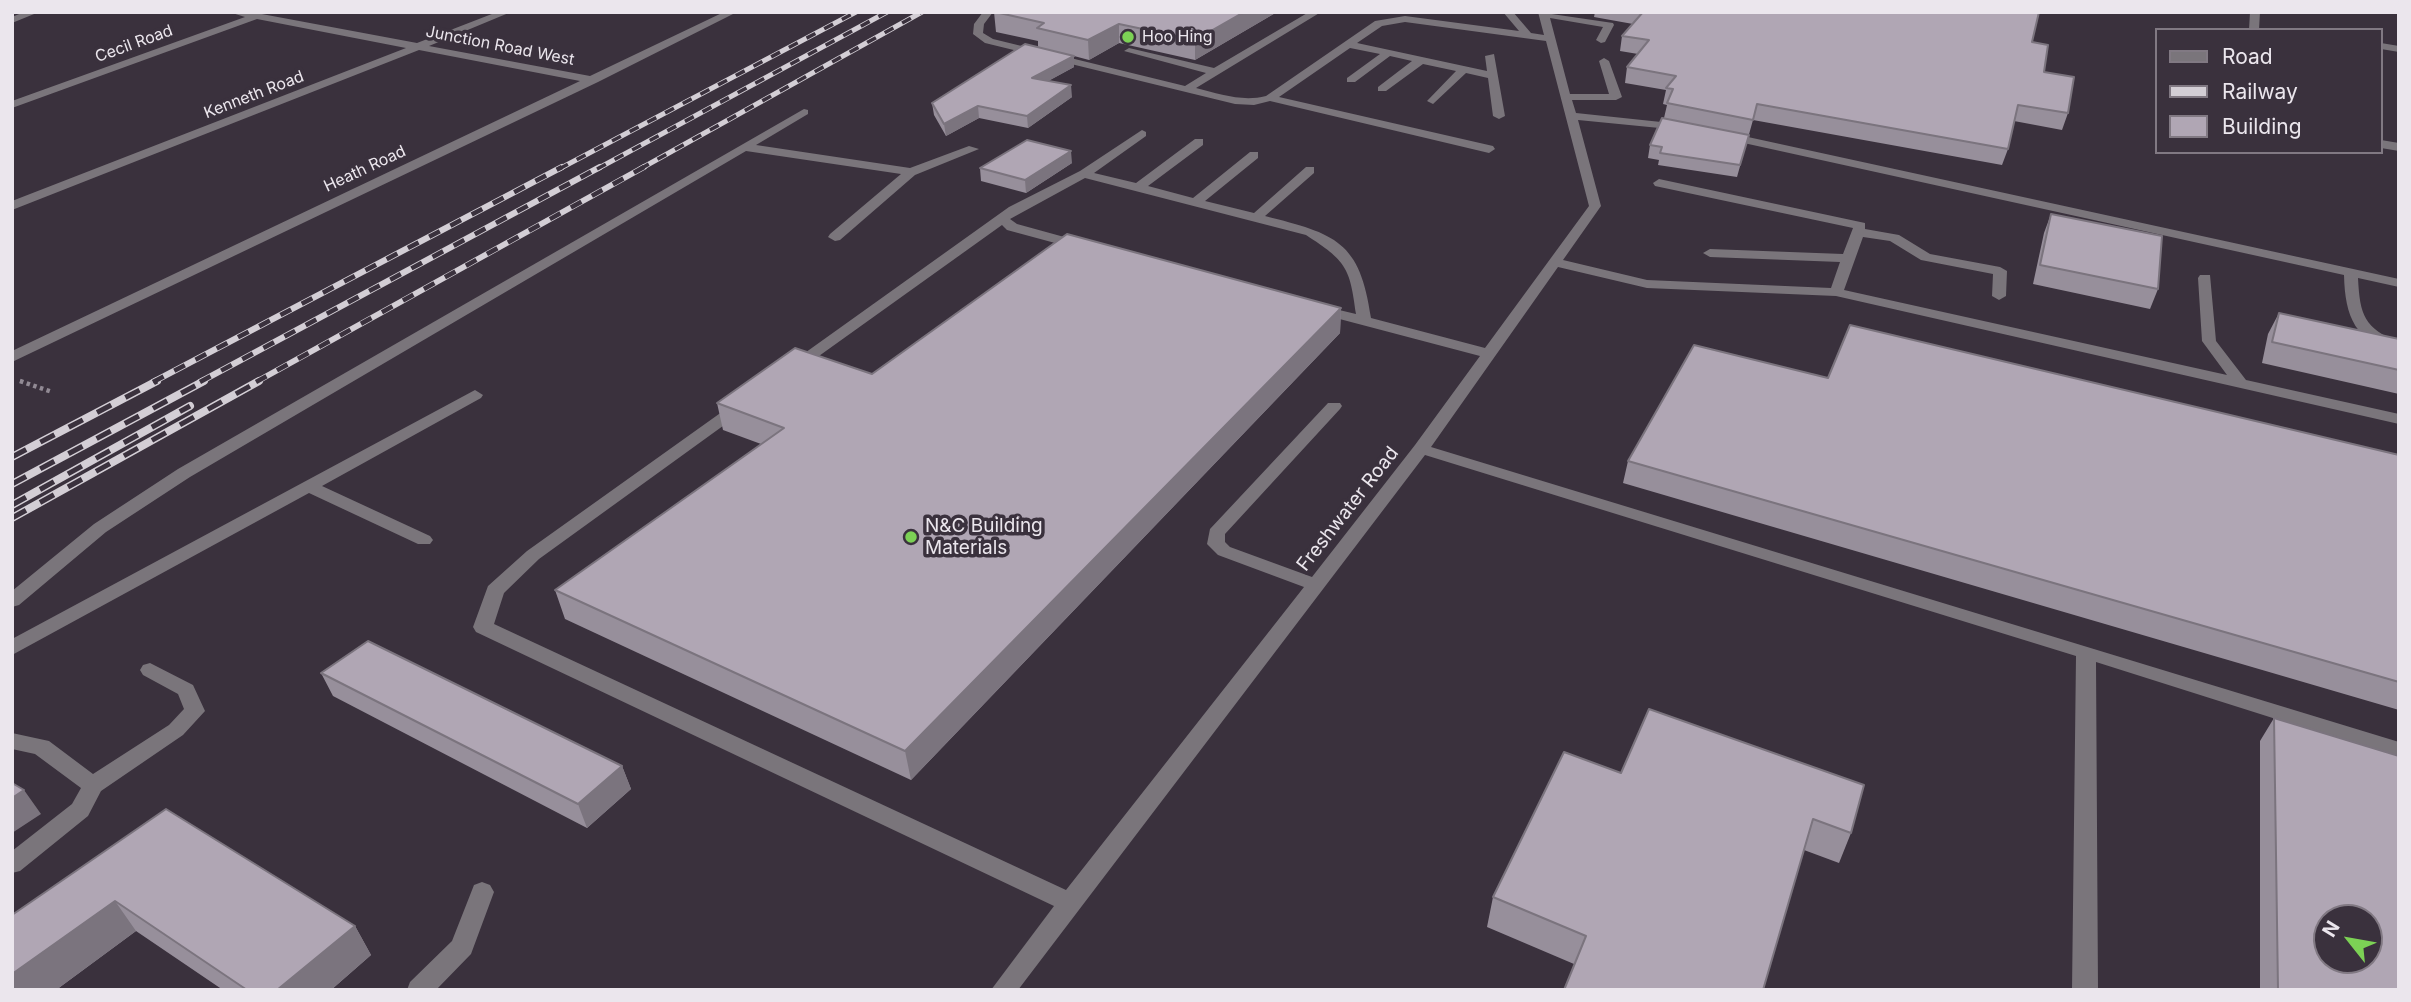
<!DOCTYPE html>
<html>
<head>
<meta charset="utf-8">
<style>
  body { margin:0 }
  #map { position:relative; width:2411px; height:1002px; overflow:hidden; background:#3a313d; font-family:Inter,sans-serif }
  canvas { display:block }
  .frame { position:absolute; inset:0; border:14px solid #ebe6ed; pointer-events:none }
  .legend { position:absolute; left:2155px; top:28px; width:228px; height:126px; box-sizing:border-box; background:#3a313d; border:2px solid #817983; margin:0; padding:9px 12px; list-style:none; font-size:21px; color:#ebe6ed }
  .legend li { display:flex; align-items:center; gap:14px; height:35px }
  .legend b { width:35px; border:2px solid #817983 }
  .north { position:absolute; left:2313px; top:904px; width:70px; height:70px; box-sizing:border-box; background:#3a313d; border:2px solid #817983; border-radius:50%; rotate:301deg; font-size:19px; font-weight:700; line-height:28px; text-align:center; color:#ebe6ed }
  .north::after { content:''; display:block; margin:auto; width:24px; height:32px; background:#7cd155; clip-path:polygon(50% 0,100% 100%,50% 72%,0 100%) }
</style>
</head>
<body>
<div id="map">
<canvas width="2411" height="1002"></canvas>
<div class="frame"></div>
<ul class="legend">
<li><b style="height:9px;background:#7a757b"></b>Road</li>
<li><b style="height:9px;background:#d3ced5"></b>Railway</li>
<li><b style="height:19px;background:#b0a6b4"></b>Building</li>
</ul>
<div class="north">N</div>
</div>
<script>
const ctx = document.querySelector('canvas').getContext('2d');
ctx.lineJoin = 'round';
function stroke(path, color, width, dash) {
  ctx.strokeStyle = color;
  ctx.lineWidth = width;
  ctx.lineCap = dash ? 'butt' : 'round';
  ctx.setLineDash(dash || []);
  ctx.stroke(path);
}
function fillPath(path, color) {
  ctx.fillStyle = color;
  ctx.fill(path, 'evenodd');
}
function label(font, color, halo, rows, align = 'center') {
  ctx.font = font + ' Inter,sans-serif';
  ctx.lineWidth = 7;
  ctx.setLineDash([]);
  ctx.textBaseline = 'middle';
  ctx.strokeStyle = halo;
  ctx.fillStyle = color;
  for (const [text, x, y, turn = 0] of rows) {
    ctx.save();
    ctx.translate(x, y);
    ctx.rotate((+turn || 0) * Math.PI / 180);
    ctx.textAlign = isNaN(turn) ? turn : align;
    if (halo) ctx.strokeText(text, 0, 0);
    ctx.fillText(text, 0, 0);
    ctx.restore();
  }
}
const pathFar1 = new Path2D(`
  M20 381 24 382`);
const path = new Path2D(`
  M20 381 52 392`);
const minor = new Path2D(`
  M24 12H39L12 23V17Z
  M229 12H251L417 43 497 12H511L429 46 590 76 724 12H737L598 82 12 362V351L580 81 419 50 12 210V201L406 48 257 19 12 108V101L245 17Z
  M983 12H993L984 24 983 33 993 39 1185 86 1206 73 1124 51 1129 48 1214 68 1309 12H1321L1196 88C1220 94 1242 102 1266 96L1375 21 1405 16 1519 31 1503 12H1513L1531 33 1544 35 1538 12 1613 23 1614 25 1605 42 1601 43 1596 40 1603 27 1550 18 1570 94H1609L1599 61 1604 58 1609 61 1622 97 1616 100H1572L1576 113 1680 124 1686 127 1680 130 1578 120 1601 206 1563 260 1647 280 1831 288 1840 262 1710 257 1703 253 1710 249 1843 254 1853 228 1655 186 1653 183 1659 179 1865 223V229L1899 235 1930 254 2000 267 2007 271 2006 296 1999 300 1992 296 1993 274 1921 260 1890 241 1863 237 1844 290 2227 375 2202 341 2198 278 2200 275H2210L2216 341 2246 380 2399 414V424L1836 296 1647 288 1558 267 1431 447 2399 742V758L2096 662 2098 990H2072L2076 656 1425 455 1018 990H991L1054 906 476 632 473 627 488 586 527 551 733 404H745L747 407 745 410 539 559 504 593 494 624 1066 890 1304 587 1218 555 1207 544 1210 529 1328 403H1340L1342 406 1340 409 1225 534V542L1230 547 1312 577 1415 445 1480 356 1313 312 1311 309 1313 306 1318 305 1356 314C1350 267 1346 261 1306 235L1085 178 1010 219 1017 224 1086 243V249L1081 250 1007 230 1002 225 798 371H788L785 368 788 365 1009 207 1080 171 1142 130 1146 132V136L1094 173 1136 183 1195 139H1203V145L1148 186 1193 198 1250 152H1258V158L1205 201 1254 213 1306 167H1314V173L1265 216C1336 234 1360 241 1371 318L1485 348 1589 206 1546 41 1405 22 1382 26 1357 43 1487 71 1485 56 1494 54 1505 116 1499 119 1493 116 1488 78 1466 73 1433 104 1427 101 1456 71 1423 64 1386 91H1378V87L1412 61 1390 56 1355 82H1347V78L1380 54 1350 48 1279 97 1493 146 1495 149 1489 153 1270 101 1254 105 1235 104 985 43 973 34 974 24Z
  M2250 12H2260L2259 30H2249Z
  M2381 43 2399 46V52L2381 49Z
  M804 109 808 110V114L756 145 910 168 969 146 979 149 915 175 840 240 835 241 828 237 830 234 901 174 746 151 190 477 106 532 19 605 12 607V591L94 524 178 469Z
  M1725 132 2399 279V287L2358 278C2360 316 2364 327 2399 343V353C2355 342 2345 317 2344 275L1721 138V134Z
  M2381 140 2399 143V151L2381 148Z
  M475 390 483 395 481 398 322 486 430 536 433 540 430 544H418L309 493 12 655V639Z
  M150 663 193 685 205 711 183 735 101 791 88 816 20 871 12 873V851L72 804 81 788 35 754 12 749V733L49 741 93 774 169 725 184 709 178 694 143 675 140 670 143 665Z
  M482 882 490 885 494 892 471 954 436 990H407L410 982 452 941 474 885Z`);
const railFar2 = new Path2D(`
  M559 169 856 12
  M597 169 887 12
  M640 169 922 12`);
const railFar1 = new Path2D(`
  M153 382 562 167
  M200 382 600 167
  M256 382 644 167`);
const rail = new Path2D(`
  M12 457 157 381
  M12 484 204 381
  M12 505 190 406
  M12 518 259 381`);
const wall = new Path2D(`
  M994 12H1277L1195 60 1119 43 1089 60 1074 56V67L1048 81 1072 97 1028 128 979 118 946 136 934 115 932 103 1038 47V41L996 32Z
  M1595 12H2039L2032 42 2044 72 2068 113 2062 130 2014 121 2008 149 2002 165 1753 120 1737 177 1658 165 1659 160 1648 158 1650 145 1664 118 1667 105 1663 104 1666 90 1625 83 1627 67 1638 54 1620 51 1622 36 1633 24 1594 17Z
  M1072 163 1026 193 981 181 980 168Z
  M2051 214 2158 289 2150 309 2033 284 2044 233Z
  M1341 308 1340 333 911 780 565 619 555 590 761 444 723 430 717 403 872 374Z
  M2279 313 2399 339V394L2262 363 2268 334Z
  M1828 378 2399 455V710L1623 483 1628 461Z
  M321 673 622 766 631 789 587 828 333 696Z
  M1649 709 1851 833 1839 863 1804 850 1574 964 1487 927 1493 897 1621 773Z
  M2274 718 2399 990H2260V741Z
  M166 809 355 926 371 955 331 990H223L136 931 56 990Z`);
const shadedWall = new Path2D(`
  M1244 12H1277L1195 60V40Z
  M1119 24V43L1089 60 1088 40Z
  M1074 56V67L1032 90V78Z
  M1071 85 1072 97 1028 128 1027 116Z
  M978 106 979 118 946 136 944 124Z
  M1071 151 1072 163 1026 193 1025 180Z
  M1341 308 1340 333 911 780 905 751Z
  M622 766 631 789 587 828 578 804Z
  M24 790 41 814 12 833V798Z
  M115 901 136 931 56 990H12V974Z
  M355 926 371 955 331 990H277Z`);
const building = new Path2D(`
  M995 12H1244L1195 40 1119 24 1088 40 1037 28 1044 23Z
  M1643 12H2039L2032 42 2048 45 2044 72 2074 77 2068 113 2018 105 2008 149 1757 104 1753 120 1667 103 1673 89 1666 88 1676 76 1627 67 1649 40 1622 36Z
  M1025 44 1074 56 1032 78 1071 85 1027 116 978 106 944 124 932 103Z
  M1662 118 1749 135 1740 165 1660 153 1662 147 1650 145Z
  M1027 140 1071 151 1025 180 980 168Z
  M2051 214 2162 236 2158 289 2040 265Z
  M1067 234 1341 308 905 751 555 590 784 428 717 403 795 348 872 374Z
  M2279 313 2399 339V370L2272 342Z
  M1850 325 2399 455V682L1628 461 1694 345 1828 378Z
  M368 641 622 766 578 804 321 673Z
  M1649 709 1864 785 1851 833 1813 819 1763 990H1564L1586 936 1493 897 1564 752 1621 773Z
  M2274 718 2399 756V990H2278ZM2327 918H2369V960H2327Z
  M12 783 24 790 12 798Z
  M166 809 355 926 277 990H247L115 901 12 974V915Z`);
const markers = [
  [1128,37,7,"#7cd155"],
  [911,537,7,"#7cd155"]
];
const farPoinames = [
  ["Hoo Hing",1142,37]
];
const farStreetnames = [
  ["Cecil Road",134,44,-20],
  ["Junction Road West",500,46,11],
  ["Kenneth Road",254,95,-21],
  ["Heath Road",365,169,-25]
];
const streetNames = [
  ["Freshwater Road",1348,509,-52]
];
const poiNames = [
  ["N&C Building",925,526],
  ["Materials",925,548]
];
stroke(pathFar1, '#918a94', 3.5, [2.5, 2.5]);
stroke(path, '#918a94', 4.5, [3.5, 3.5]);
fillPath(minor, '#7a757b');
stroke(railFar2, '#d3ced5', 5);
stroke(railFar1, '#d3ced5', 6);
stroke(rail, '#d3ced5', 8);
stroke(railFar2, '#3a313d', 3.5, [10]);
stroke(railFar1, '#3a313d', 4.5, [12]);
stroke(rail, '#3a313d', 5, [16]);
fillPath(wall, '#978f9b');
fillPath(shadedWall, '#7b747e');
fillPath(building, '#b0a6b4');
stroke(building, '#7b747e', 2);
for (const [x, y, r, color] of markers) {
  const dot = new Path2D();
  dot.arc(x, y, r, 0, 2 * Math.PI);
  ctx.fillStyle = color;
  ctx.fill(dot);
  stroke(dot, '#3a313d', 2.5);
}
label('16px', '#ebe6ed', '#3a313d', farPoinames, 'left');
label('16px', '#ebe6ed', '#3a313d', farStreetnames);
label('19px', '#ebe6ed', '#3a313d', streetNames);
label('19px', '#ebe6ed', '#3a313d', poiNames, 'left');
</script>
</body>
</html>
